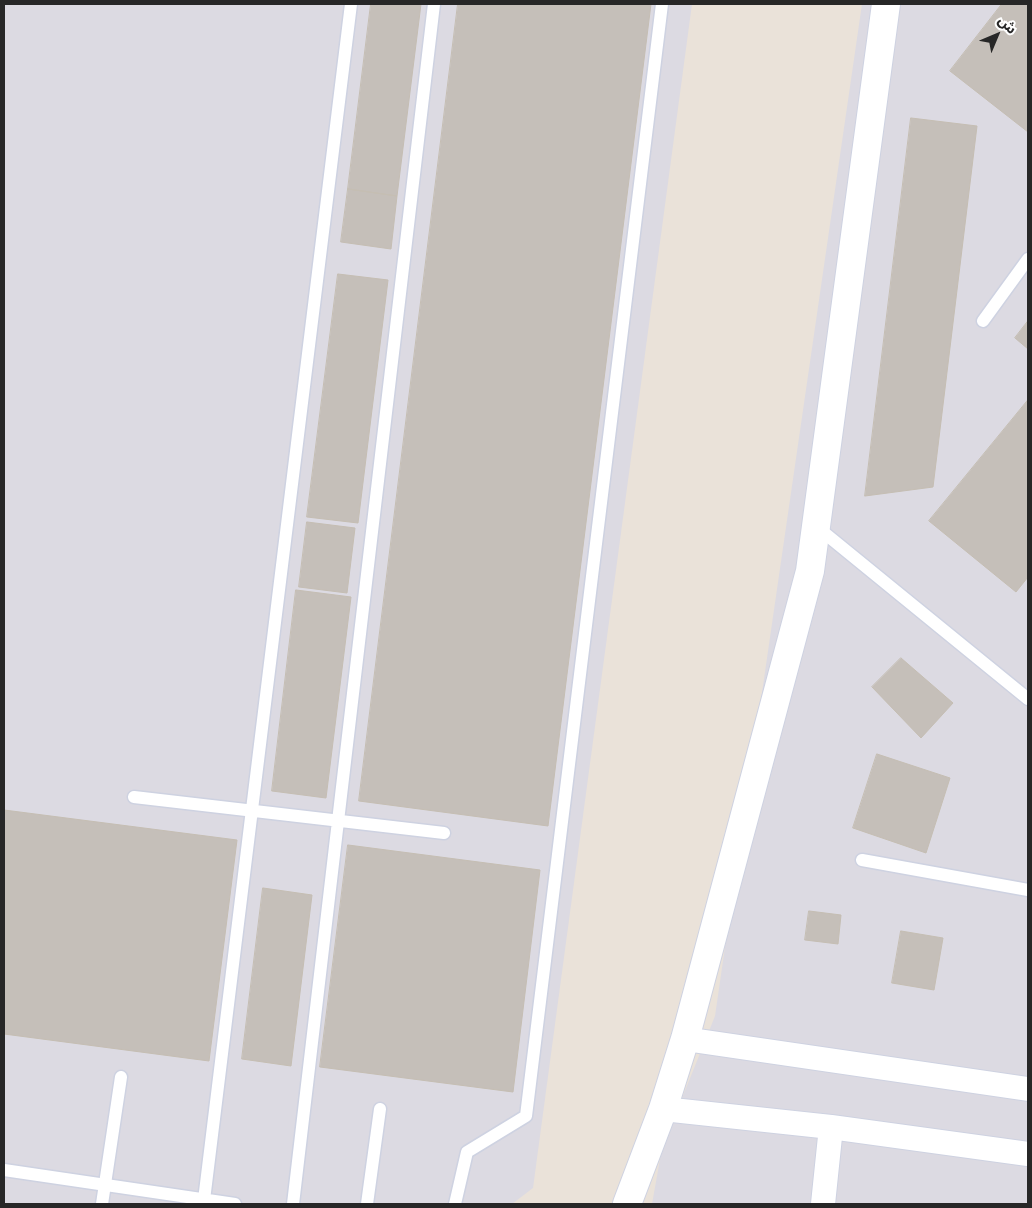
<!DOCTYPE html>
<html>
<head>
<meta charset="utf-8">
<style>
  body { margin:0 }
  #map { position:relative; width:1032px; height:1208px; overflow:hidden; background:#eae2d9; font-family:"Roboto Condensed","Noto Sans Arabic",sans-serif }
  canvas { display:block }
  .frame { position:absolute; inset:0; border:5px solid #272727; pointer-events:none }
  .north { position:absolute; left:972px; top:10px; width:50px; height:50px; -webkit-text-stroke:4px #fff; paint-order:stroke; rotate:45deg; font-size:14px; font-weight:700; line-height:20px; text-align:center; color:#272727 }
  .north::after { content:''; display:block; margin:auto; width:18px; height:22px; background:#272727; clip-path:polygon(50% 0,100% 100%,50% 72%,0 100%) }
</style>
</head>
<body>
<div id="map">
<canvas width="1032" height="1208"></canvas>
<div class="frame"></div>
<div class="north">ش</div>
</div>
<script>
const ctx = document.querySelector('canvas').getContext('2d');
ctx.lineJoin = 'round';
function fillPath(path, color) {
  ctx.fillStyle = color;
  ctx.fill(path, 'evenodd');
}
function stroke(path, color, width, dash) {
  ctx.strokeStyle = color;
  ctx.lineWidth = width;
  ctx.lineCap = dash ? 'butt' : 'round';
  ctx.setLineDash(dash || []);
  ctx.stroke(path);
}
const industrial = new Path2D(`
  M4 4H692L533 1188 512 1204H4Z
  M862 4H1028V1204H652L662 1148 715 1016Z`);
const building = new Path2D(`
  M371 4H421L397 196 348 189Z
  M458 4H651L548 826 359 801Z
  M1002 4H1028V132L950 71Z
  M911 118 977 126 933 487 865 496Z
  M348 189 397 196 391 249 341 242Z
  M338 274 388 280 358 523 307 517Z
  M1028 321V349L1015 338Z
  M1028 400V577L1016 592 929 521Z
  M307 522 355 528 347 593 299 587Z
  M296 590 351 597 326 798 272 791Z
  M901 658 953 703 921 738 872 687Z
  M877 754 950 778 926 853 853 828Z
  M4 810 237 840 209 1061 4 1034Z
  M348 845 540 870 513 1092 320 1067Z
  M263 888 312 895 291 1066 242 1059Z
  M809 911 841 915 838 944 805 940Z
  M901 931 943 938 934 990 892 983Z`);
const lane = new Path2D(`
  M983 321 1028 259
  M817 527 1028 699
  M134 797 444 833
  M862 860 1028 890
  M4 1170 235 1204
  M204 1200 351 4
  M102 1204 121 1077
  M293 1204 434 4
  M367 1204 380 1109
  M455 1204 467 1152 526 1116 662 4`);
const street = new Path2D(`
  M685 1039 1028 1089
  M663 1109 831 1127 1028 1154
  M823 1204 831 1127`);
const secondary = new Path2D(`
  M627 1204 663 1109 685 1039 810 571 886 4`);
fillPath(industrial, '#dcdae2');
fillPath(building, '#c5bfb9');
stroke(building, '#c5beb3', 1);
stroke(lane, '#ced2e1', 15);
stroke(street, '#ced2e1', 26);
stroke(secondary, '#ced2e1', 30);
stroke(lane, '#fff', 12);
stroke(street, '#fff', 24);
stroke(secondary, '#fff', 28);
</script>
</body>
</html>
